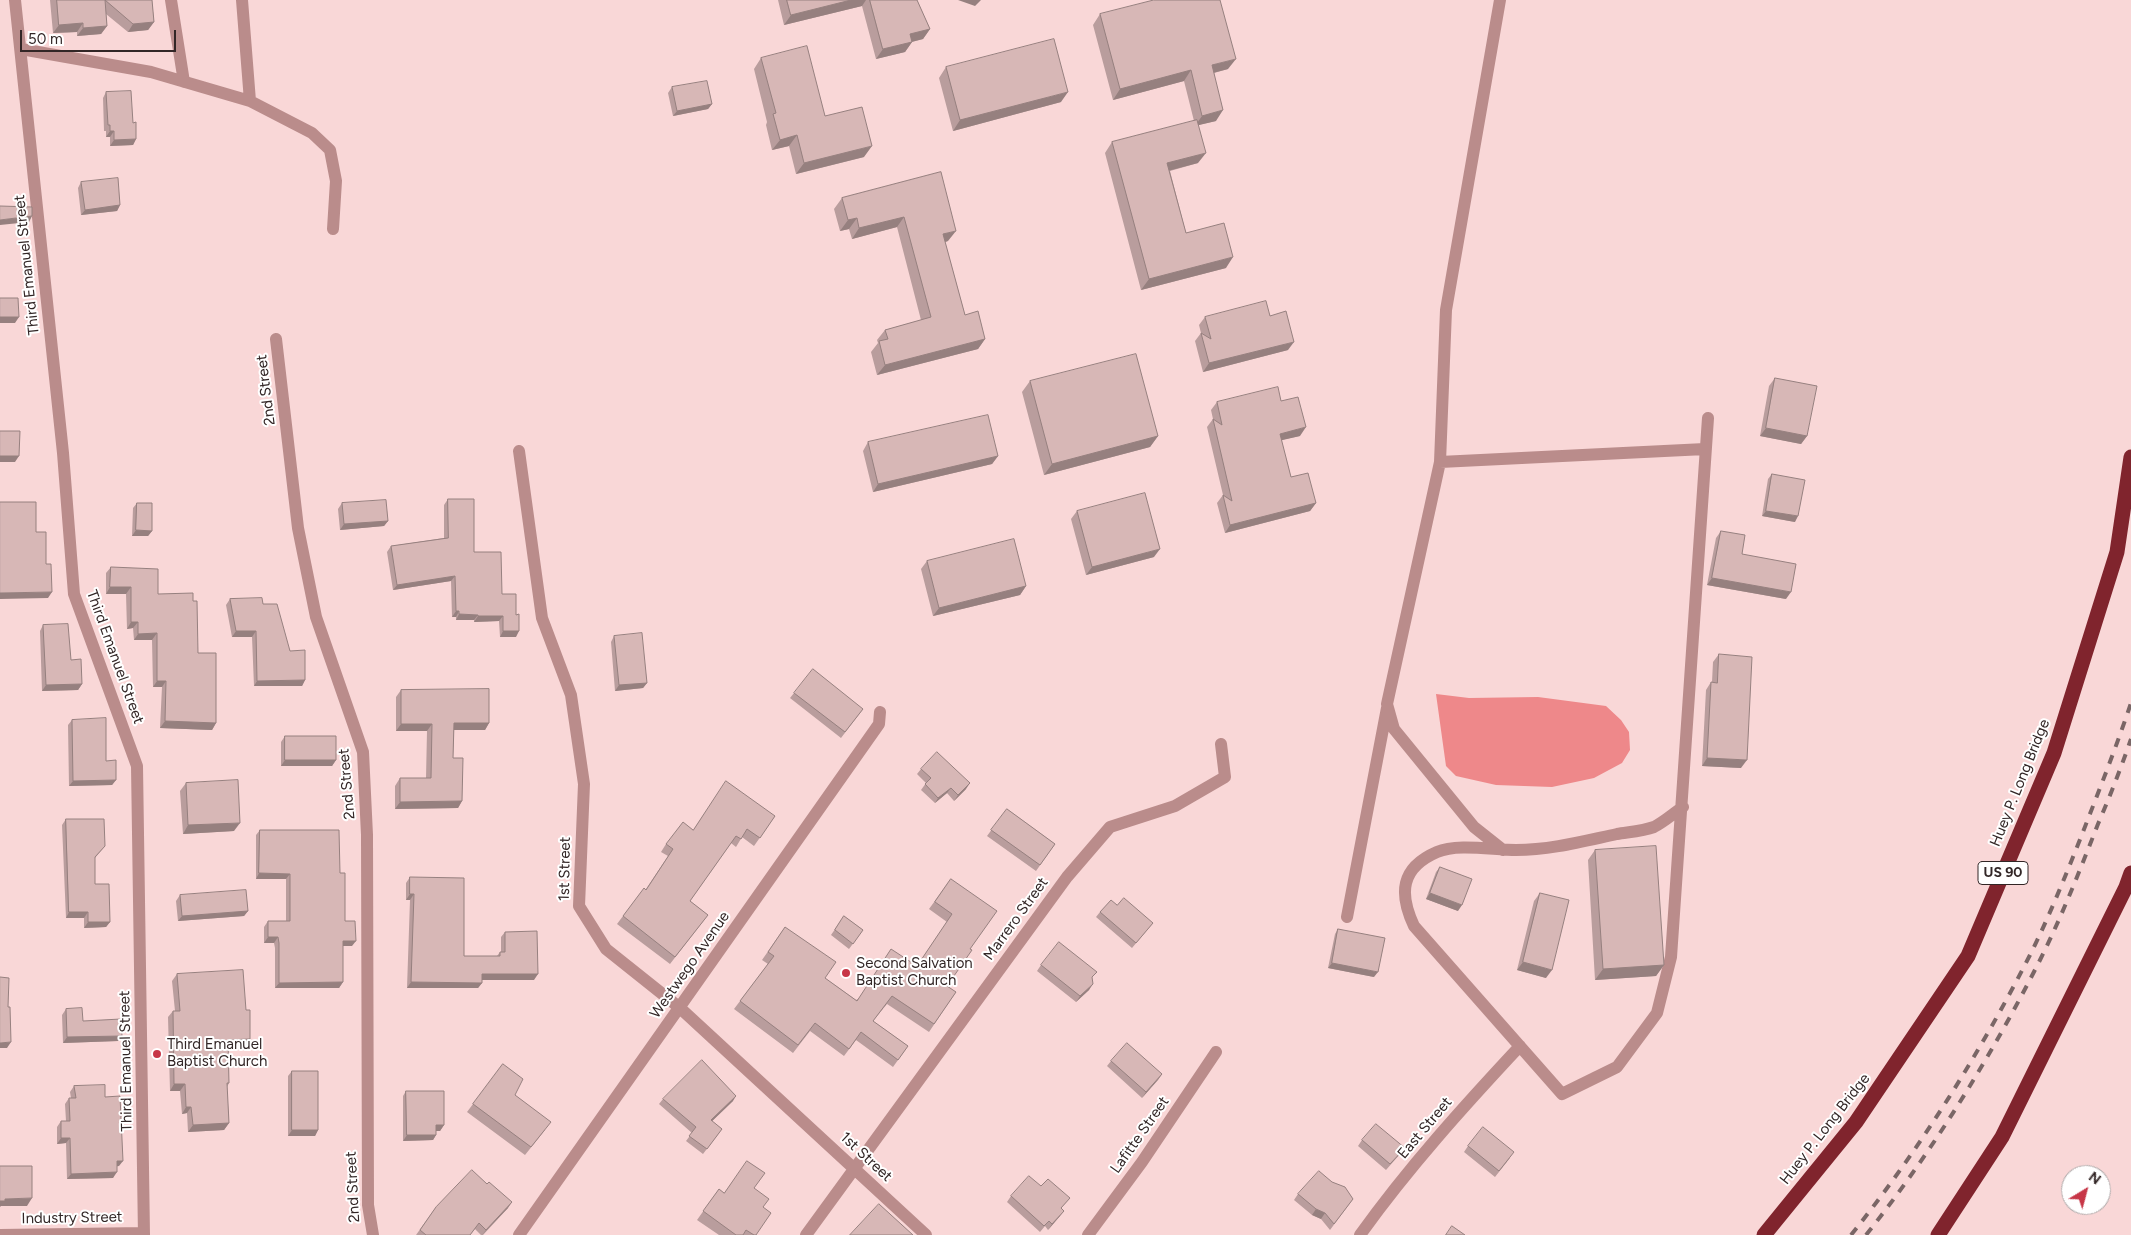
<!DOCTYPE html>
<html>
<head>
<meta charset="utf-8">
<style>
  body { margin:0 }
  #map { position:relative; width:2131px; height:1235px; overflow:hidden; background:#f9d7d7; font-family:Figtree,sans-serif }
  canvas { display:block }
  .north { position:absolute; left:2061px; top:1165px; width:50px; height:50px; box-sizing:border-box; background:#fff; border:1px solid #ada8a8; border-radius:50%; rotate:37deg; font-size:14px; font-weight:700; line-height:20px; text-align:center; color:#322626 }
  .north::after { content:''; display:block; margin:auto; width:18px; height:22px; background:#c73647; clip-path:polygon(50% 0,100% 100%,50% 72%,0 100%) }
  .scale { position:absolute; left:20px; top:30px; width:156px; height:22px; box-sizing:border-box; border:2px solid #322626; border-top:0; padding-left:6px; font-size:15px; line-height:18px; white-space:nowrap; color:#322626; -webkit-text-stroke:4px #fff; paint-order:stroke }
</style>
</head>
<body>
<div id="map">
<canvas width="2131" height="1235"></canvas>
<div class="north">N</div>
<div class="scale">50 m</div>
</div>
<script>
const ctx = document.querySelector('canvas').getContext('2d');
ctx.lineJoin = 'round';
function fillPath(path, color) {
  ctx.fillStyle = color;
  ctx.fill(path, 'evenodd');
}
function stroke(path, color, width, dash) {
  ctx.strokeStyle = color;
  ctx.lineWidth = width;
  ctx.lineCap = dash ? 'butt' : 'round';
  ctx.setLineDash(dash || []);
  ctx.stroke(path);
}
function label(font, color, halo, rows, align = 'center') {
  ctx.font = font + ' Figtree,sans-serif';
  ctx.lineWidth = 4;
  ctx.setLineDash([]);
  ctx.textBaseline = 'middle';
  ctx.strokeStyle = halo;
  ctx.fillStyle = color;
  for (const [text, x, y, turn = 0] of rows) {
    ctx.save();
    ctx.translate(x, y);
    ctx.rotate((+turn || 0) * Math.PI / 180);
    ctx.textAlign = isNaN(turn) ? turn : align;
    if (halo) ctx.strokeText(text, 0, 0);
    ctx.fillText(text, 0, 0);
    ctx.restore();
  }
}
const water = new Path2D(`
  M1436 694 1469 698 1538 697 1606 706 1621 720 1629 732 1630 750 1622 763 1594 778 1552 787 1496 785 1456 776 1446 766Z`);
const minor = new Path2D(`
  M15 0 63 453 74 594 137 766 144 1235
  M171 0 184 82
  M242 0 250 101
  M1500 0 1446 310 1440 462 1705 449
  M21 49 151 72 250 101 312 133 330 150 336 181 333 229
  M276 339 298 528 316 617 363 752 367 835 368 1205 373 1235
  M519 451 542 618 571 695 584 784 579 906 606 949 680 1008 926 1235
  M1440 462 1387 704 1394 729 1474 827 1503 850
  M1683 807C1674 813 1664 822 1654 827 1643 831 1629 832 1617 834 1584 841 1550 850 1516 850 1493 850 1457 843 1437 852 1400 868 1399 894 1414 926L1562 1094 1617 1067 1657 1013 1671 957 1708 418
  M1347 917 1387 708
  M0 1235 144 1233
  M519 1235 879 724 880 712
  M806 1235 1067 877 1110 827 1175 806 1225 777 1221 744
  M1088 1235 1142 1162 1216 1052
  M1360 1235C1408 1168 1464 1106 1520 1046`);
const highway = new Path2D(`
  M1764 1235 1856 1122 1968 956 2054 753 2117 552 2131 457
  M1938 1235 2002 1137 2126 887 2131 873`);
const rail = new Path2D(`
  M1851 1235C1920 1149 1980 1053 2030 955 2049 917 2065 877 2081 837 2098 793 2116 748 2131 703
  M1866 1235C1933 1151 1992 1055 2040 960 2062 916 2080 870 2098 824 2110 796 2121 768 2131 739`);
const wall = new Path2D(`
  M50 0H152L154 22 148 30 128 32 106 14 107 26 101 34 77 36V32L53 33Z
  M778 0H917L930 29 923 39 912 42 905 52 876 59 862 6 784 25Z
  M1100 14 1228 69 1214 73 1216 121 1198 125V163L1170 171 1186 233 1226 268 1141 290 1105 153 1112 142 1194 121 1184 81 1113 100 1093 25Z
  M761 58 825 116 864 157 796 174 789 146 772 150 766 125 767 122 754 69Z
  M946 67 1061 102 953 131 939 78Z
  M672 87 712 104 708 109 673 116 668 93Z
  M106 92 133 123 136 139 133 145 110 146V137H106V131H104L103 98Z
  M941 172 948 241 945 242 965 315 985 339 978 349 877 375 871 352 878 343 877 340 885 330 921 320 897 227 852 239 849 229 840 231 834 209 842 198Z
  M81 182 120 205 117 211 81 215 78 188Z
  M1270 316 1288 350 1203 372 1195 341 1201 333 1199 325 1205 317Z
  M1775 378 1807 436 1801 444 1760 436 1769 386Z
  M1030 381 1158 436 1150 447 1044 475 1022 392Z
  M1281 401 1300 436 1281 440 1291 477 1316 503 1310 511 1225 533 1217 503 1223 495 1207 427 1213 419 1211 410 1217 402Z
  M868 442 998 456 992 464 873 492 863 451Z
  M1772 474 1795 522 1762 516 1768 479Z
  M448 499 474 552 502 594 516 637H500L499 621 474 622V620H456V617H452L451 581 393 590 387 552 391 546 444 538V505Z
  M137 503 152 531 148 536H132L133 508Z
  M342 503 388 521 384 526 340 530 338 509Z
  M1077 511 1154 557 1086 575 1071 519Z
  M1721 531 1742 554 1786 599 1707 585 1716 538Z
  M927 561 1026 586 1020 595 933 616 921 569Z
  M111 567 158 594 193 601 198 653 216 723 212 730 160 728 162 687H153L152 640H134L133 628 127 629 126 594H106V573Z
  M230 599 263 604 290 651 305 680 302 686H254L252 637H232L226 605Z
  M43 625 71 660 82 684 78 690 42 691 40 631Z
  M614 636 647 683 643 688 615 691 611 642Z
  M1719 654 1741 768 1702 766 1706 690 1711 682H1712L1713 662Z
  M401 690 489 723 485 730H454L453 758 462 801 458 808 395 809V786L400 778H426L427 731H396V697Z
  M794 693 863 709 841 738 790 698Z
  M72 720 106 761 116 780 112 785 69 786 68 725Z
  M285 736 336 760 332 766H281V742Z
  M921 769 966 789 954 801 947 793 935 803 921 790 926 783 917 774Z
  M186 783 234 831 183 834 180 791Z
  M1007 809 1055 844 1036 871 987 836Z
  M775 816 754 846 742 837 736 847 731 843 690 901 708 915 670 964 617 924 623 916 646 889 668 856 661 852 666 844 692 830Z
  M66 819 105 846 95 858V884L110 922 106 927 84 928V918H66L62 825Z
  M260 830 340 873 345 921 352 946H343V982L339 988H275V948L274 943H264V927L268 921H286V879H256V835Z
  M1595 850 1664 965 1656 976 1595 980 1588 860Z
  M1440 867 1458 911 1426 899 1436 872Z
  M410 877 464 956H497L500 952H501V937L505 932 534 980H482V983L478 988H407L410 900H406V883Z
  M951 879 970 949 947 986 956 992 929 1032 887 1004 873 1021 908 1046 893 1067 856 1040 844 1056 810 1031 793 1053 734 1009 768 964 762 960 785 927 825 978 856 1000 917 966 947 922 929 909Z
  M1540 893 1546 978 1517 970 1534 901Z
  M180 895 248 911 244 916 178 921 176 901Z
  M1117 905 1153 923 1132 948 1096 917 1100 912Z
  M844 916 863 930 849 949 831 935Z
  M1338 929 1374 977 1328 968 1335 934Z
  M1041 965 1092 978 1089 990 1076 1002 1037 971Z
  M177 974 246 1010 250 1039 246 1046H228L229 1083 227 1087 229 1123 224 1130 188 1132 187 1113 182 1114 180 1091H170L168 1017 173 1011H175L172 981Z
  M66 1009 83 1021 122 1036 118 1041 63 1043 62 1015Z
  M1111 1061 1162 1074 1142 1098 1107 1066Z
  M503 1064 515 1095 545 1130 525 1155 467 1112Z
  M292 1071 318 1130 315 1136H288V1076Z
  M74 1086 105 1097 119 1166H117L113 1178 67 1179 66 1143 57 1144V1127L61 1121H66L65 1104 69 1098H71L70 1092Z
  M406 1091 444 1125 440 1131H436V1135L433 1140 403 1141V1096Z
  M663 1099 733 1101 712 1121 722 1129 703 1154 686 1141 692 1133 659 1104Z
  M1362 1140 1401 1153 1386 1170 1358 1146Z
  M1468 1146 1510 1158 1495 1177 1464 1152Z
  M1041 1186 1070 1198 1061 1208 1060 1216 1048 1230 1045 1226 1040 1232 1007 1202 1011 1196Z
  M754 1188 763 1207 756 1235H719L697 1220 719 1189 724 1193Z
  M1298 1194 1353 1199 1330 1230 1321 1219 1312 1215 1294 1200Z
  M436 1207 508 1208 483 1235H481L475 1229 470 1235H416Z`);
const shadedWall = new Path2D(`
  M851 0H866L862 6 784 25 791 15Z
  M958 0H981L975 6Z
  M154 22 148 30 128 32 133 24Z
  M83 23 77 32 53 33 59 25Z
  M107 26 101 34 77 36 83 28Z
  M930 29 923 39 903 44 910 34Z
  M912 42 905 52 876 59 883 49Z
  M1236 59 1228 69 1205 75 1212 65Z
  M1191 70 1184 81 1113 100 1120 89Z
  M1068 92 1061 102 953 131 960 120Z
  M712 104 708 109 673 116 677 111Z
  M1223 110 1216 121 1195 126 1202 116Z
  M110 131H114L110 137H106Z
  M797 135 789 146 772 150 780 140Z
  M136 139 133 145 110 146 114 140Z
  M872 146 864 157 796 174 804 163Z
  M1206 153 1198 163 1160 173 1167 163Z
  M120 205 117 211 81 215 85 210Z
  M32 216 29 222 0 225V220Z
  M904 217 897 227 852 239 859 228Z
  M857 218 849 229 840 231 848 220Z
  M956 231 948 241 936 245 943 234Z
  M1233 257 1226 268 1141 290 1149 279Z
  M0 317H19L15 323H0Z
  M985 339 978 349 877 375 885 365Z
  M1294 342 1288 350 1203 372 1209 363Z
  M1306 427 1300 436 1274 442 1280 434Z
  M1766 428 1807 436 1801 444 1760 436Z
  M1158 436 1150 447 1044 475 1052 464Z
  M0 456H19L15 462H0Z
  M998 456 992 464 873 492 878 484Z
  M1316 503 1310 511 1225 533 1230 525Z
  M1766 511 1798 516 1795 522 1762 516Z
  M388 521 384 526 340 530 344 524Z
  M136 530 152 531 148 536H132Z
  M1160 549 1154 557 1086 575 1092 567Z
  M455 576 451 581 393 590 397 585Z
  M1712 578 1791 592 1786 599 1707 585Z
  M1026 586 1020 595 933 616 939 608Z
  M110 587H131L126 594H106Z
  M52 592 48 598 0 599V593Z
  M456 611H459L456 617H452Z
  M459 614 478 615 474 620H456Z
  M478 616H503L499 621 474 622Z
  M131 622H138L133 628 127 629Z
  M236 631H256L252 637H232Z
  M503 631H519L516 637H500Z
  M157 633 152 640H134L138 634Z
  M305 680 302 686H254L257 681Z
  M157 681H166L162 687H153Z
  M647 683 643 688 615 691 619 685Z
  M82 684 78 690 42 691 46 685Z
  M165 721 216 723 212 730 160 728Z
  M454 723H489L485 730H449Z
  M401 724H432L427 731H396Z
  M1707 758 1747 760 1741 768 1702 766Z
  M285 760H336L332 766H281Z
  M116 780 112 785 69 786 73 781Z
  M970 783 966 789 954 801 958 795Z
  M951 788 947 793 935 803 938 798Z
  M462 801 458 808 395 809 400 802Z
  M240 823 234 831 183 834 188 825Z
  M259 873 290 874 286 879H256Z
  M1430 893 1462 905 1458 911 1426 899Z
  M410 894H414L410 900H406Z
  M248 911 244 916 178 921 182 916Z
  M69 912H88L84 918H66Z
  M88 922H110L106 927 84 928Z
  M268 937H278L274 943H264Z
  M343 941H356L352 946H339Z
  M1523 962 1552 970 1546 978 1517 970Z
  M1332 963 1378 972 1374 977 1328 968Z
  M1664 965 1656 976 1595 980 1603 969Z
  M482 974H538L534 980H478Z
  M343 982 339 988H275L279 983Z
  M411 982 482 983 478 988H407Z
  M1093 984 1089 990 1076 1002 1080 996Z
  M122 1036 118 1041 63 1043 67 1037Z
  M250 1039 246 1046H223L228 1040Z
  M11 1042 7 1048H0V1043Z
  M1162 1074 1158 1080 1142 1098 1146 1092Z
  M174 1084H185L180 1091H170Z
  M736 1096 733 1101 707 1126 711 1120Z
  M186 1107H191L187 1113 182 1114Z
  M229 1123 224 1130 188 1132 193 1125Z
  M436 1125H444L440 1131H433Z
  M292 1130H318L315 1136H288Z
  M407 1135H436L433 1140 403 1141Z
  M61 1138H70L66 1143 57 1144Z
  M117 1161H123L119 1166 113 1167Z
  M117 1172 113 1178 67 1179 71 1174Z
  M32 1198 27 1206H1L0 1207V1201L5 1199Z
  M512 1202 508 1208 482 1235 486 1230Z
  M1316 1209 1325 1213 1321 1219 1312 1215Z
  M1064 1211 1060 1216 1048 1230 1052 1224Z`);
const building = new Path2D(`
  M57 0H152L154 22 133 24 105 0 107 26 83 28V23L59 25Z
  M787 0H851L791 15Z
  M870 0H917L930 29 910 34 912 42 883 49Z
  M1154 0H1220L1236 59 1212 65 1223 110 1202 116 1191 70 1120 89 1100 14Z
  M1054 39 1068 92 960 120 946 67Z
  M807 46 825 116 862 107 872 146 804 163 797 135 780 140 773 114 776 113 761 58Z
  M707 81 712 104 677 111 672 87Z
  M131 91 133 123 136 122V139L114 140V131H110V125H108L106 92Z
  M1197 120 1206 153 1167 163 1186 233 1224 223 1233 257 1149 279 1112 142Z
  M941 172 956 231 943 234 965 315 978 311 985 339 885 365 879 341 888 339 885 330 931 317 904 217 859 228 857 218 848 220 842 198Z
  M118 178 120 205 85 210 81 182Z
  M0 206 32 207V216L0 220Z
  M0 298H18L19 317H0Z
  M1266 301 1270 316 1286 311 1294 342 1209 363 1201 333 1211 339 1205 317Z
  M1136 354 1158 436 1052 464 1030 381Z
  M1775 378 1817 386 1807 436 1766 428Z
  M1278 387 1281 401 1298 397 1306 427 1280 434 1291 477 1308 473 1316 503 1230 525 1223 495 1232 501 1213 419 1222 425 1217 402Z
  M988 415 998 456 878 484 868 442Z
  M0 431H20L19 456H0Z
  M1772 474 1805 480 1798 516 1766 511Z
  M1145 493 1160 549 1092 567 1077 511Z
  M448 499H474V552H501L502 594H516V615L519 614V631H503V616H478V615L459 614V611H456L455 576 397 585 391 546 448 538Z
  M386 500 388 521 344 524 342 503Z
  M0 502H36V532H46V564H51L52 592 0 593Z
  M137 503H152V531L136 530Z
  M1721 531 1745 535 1742 554 1796 564 1791 592 1712 578Z
  M1014 539 1026 586 939 608 927 561Z
  M111 567 158 569V594L193 593V601H197L198 653H216V723L165 721 166 681H157V633L138 634V622H131V587H110Z
  M262 598 263 604H277L290 651 305 650V680L257 681 256 631H236L230 599Z
  M68 624 71 660 81 659 82 684 46 685 43 625Z
  M642 633 647 683 619 685 614 636Z
  M1719 654 1752 657 1747 760 1707 758 1711 682 1717 683Z
  M813 669 863 709 845 732 794 693Z
  M489 689V723H454L453 758H463L462 801 400 802V778H431L432 724H401V690Z
  M106 718V761L116 760V780L73 781 72 720Z
  M285 736H336V760H285Z
  M937 752 970 783 958 795 951 788 938 798 925 784 931 778 921 769Z
  M238 780 240 823 188 825 186 783Z
  M726 781 775 816 760 838 747 829 741 839 736 836 690 901 708 915 675 957 623 916 644 888 646 890 673 849 666 844 683 822 693 830Z
  M1007 809 1055 844 1040 865 991 830Z
  M66 819H104L105 846 95 857V884H109L110 922H88V912H69Z
  M260 830H339L340 873H345V921H355L356 941H343V982L279 983V943L278 937H268V921H290V874L259 873Z
  M1656 846 1664 965 1603 969 1595 850Z
  M1440 867 1472 879 1462 905 1430 893Z
  M410 877 464 878V956H500V952H505V932L537 931 538 974H482V983L411 982 414 894H410Z
  M951 879 997 911 970 949 972 950 947 986 956 992 934 1024 892 996 873 1021 908 1046 898 1060 861 1032 849 1049 815 1023 798 1045 740 1001 774 956 768 952 785 927 836 962 825 978 857 1001 891 949 917 966 952 914 935 902Z
  M246 890 248 911 182 916 180 895Z
  M1540 893 1569 900 1552 970 1523 962Z
  M1124 898 1153 923 1136 943 1100 912 1111 900 1117 905Z
  M844 916 863 930 853 944 835 930Z
  M1338 929 1385 938 1378 972 1332 963Z
  M1059 942 1097 972 1092 977 1093 984 1080 996 1041 965Z
  M243 970 246 1010H250V1039L228 1040 229 1083H227L229 1123 193 1125 191 1107H186L185 1084H174L173 1011H180L177 974Z
  M0 977 9 978 8 1007H10L11 1042 0 1043Z
  M82 1008 83 1021 121 1019 122 1036 67 1037 66 1009Z
  M1127 1043 1162 1074 1146 1092 1111 1061Z
  M702 1060 736 1096 711 1120 722 1129 707 1149 689 1136 696 1127 663 1099Z
  M503 1064 523 1079 515 1095 551 1122 531 1147 473 1104Z
  M292 1071H318V1130H292Z
  M105 1085V1097L120 1096 123 1161H117V1172L71 1174 70 1138H61V1121H70L69 1098H76L74 1086Z
  M406 1091H444V1125H436V1135H407Z
  M1376 1124 1405 1148 1390 1164 1362 1140Z
  M1483 1127 1514 1152 1499 1171 1468 1146Z
  M747 1161 765 1173 754 1188 769 1199 763 1207 771 1213 756 1235H754L746 1230 743 1235H736L703 1211 719 1189 724 1193Z
  M0 1166H32V1198L5 1199V1201H0Z
  M472 1170 487 1184 489 1182 512 1202 486 1230 479 1223 470 1235H426L420 1230 436 1207Z
  M1319 1171 1332 1182 1345 1187 1353 1199 1334 1224 1325 1213 1316 1209 1298 1194Z
  M1029 1176 1041 1186 1048 1179 1070 1198 1061 1208 1064 1211 1052 1224 1049 1221 1044 1226 1011 1196Z
  M879 1204 913 1235H850Z
  M1452 1226 1465 1235H1446Z`);
const markers = [
  [846,973,5,"#c73647"],
  [157,1054,5,"#c73647"]
];
const shields = [
  [2003,873,50]
];
const shieldNames = [
  ["US 90",2003,873]
];
const streetNames = [
  ["Third Emanuel Street",27,265,-96],
  ["2nd Street",266,390,-97],
  ["Third Emanuel Street",115,657,70],
  ["Huey P. Long Bridge",2020,783,-68],
  ["2nd Street",347,784,-95],
  ["1st Street",565,869,-89],
  ["Marrero Street",1016,919,-54],
  ["Westwego Avenue",690,965,-55],
  ["Third Emanuel Street",126,1061,-91],
  ["East Street",1425,1128,-50],
  ["Huey P. Long Bridge",1825,1129,-52],
  ["Lafitte Street",1140,1135,-55],
  ["1st Street",866,1157,43],
  ["2nd Street",353,1187,-93],
  ["Industry Street",72,1218,-1]
];
const poiNames = [
  ["Second Salvation",856,964],
  ["Baptist Church",856,981],
  ["Third Emanuel",167,1045],
  ["Baptist Church",167,1062]
];
fillPath(water, '#ee888a');
stroke(minor, '#ba8c8b', 12);
stroke(highway, '#80242d', 15);
stroke(rail, '#7a6666', 4, [9, 9]);
fillPath(wall, '#b99d9d');
fillPath(shadedWall, '#96807f');
fillPath(building, '#d7b7b6');
stroke(building, '#96807f', 1);
for (const [x, y, r, color] of markers) {
  const dot = new Path2D();
  dot.arc(x, y, r, 0, 2 * Math.PI);
  ctx.fillStyle = color;
  ctx.fill(dot);
  stroke(dot, '#fff', 2);
}
for (const [x, y, w] of shields) {
  const box = new Path2D();
  box.roundRect(x - w / 2, y - 11.5, w, 23, 4);
  ctx.fillStyle = '#fff';
  ctx.fill(box);
  stroke(box, '#322626', 1);
}
label('bold 14px', '#322626', null, shieldNames);
label('15px', '#322626', '#fff', streetNames);
label('15px', '#322626', '#fff', poiNames, 'left');
</script>
</body>
</html>
